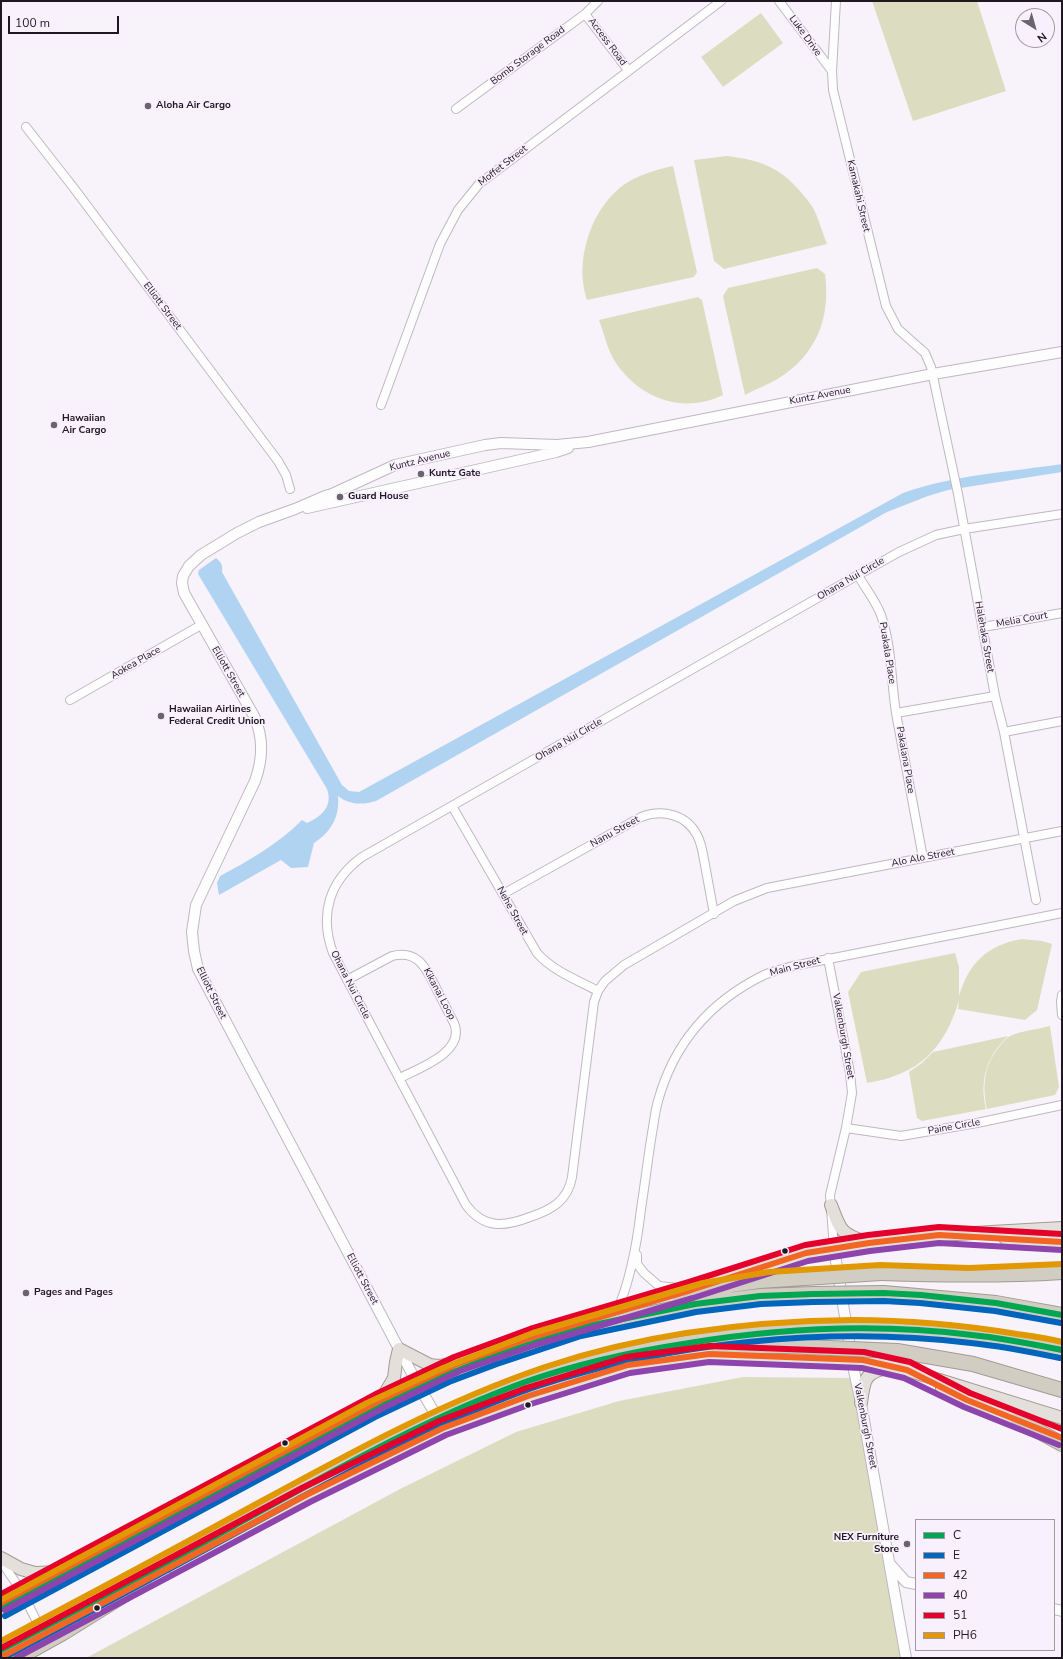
<!DOCTYPE html>
<html>
<head>
<meta charset="utf-8">
<style>
  body { margin:0 }
  #map { position:relative; width:1063px; height:1659px; overflow:hidden; background:#f8f3fa; font-family:"Nunito Sans",sans-serif }
  canvas { display:block }
  .frame { position:absolute; inset:0; border:2px solid #1f1722; pointer-events:none }
  .legend { position:absolute; left:915px; top:1519px; width:140px; height:132px; box-sizing:border-box; background:#f9f0fd; border:1px solid #a299a5; margin:0; padding:5px 7px; list-style:none; font-size:12px; color:#1f1722 }
  .legend li { display:flex; align-items:center; gap:8px; height:20px }
  .legend b { width:20px; border:1px solid #a299a5 }
  .north { position:absolute; left:1015px; top:8px; width:40px; height:40px; box-sizing:border-box; background:#f9f0fd; border:1px solid #a299a5; border-radius:50%; rotate:143deg; font-size:11px; font-weight:700; line-height:16px; text-align:center; color:#1f1722 }
  .north::after { content:''; display:block; margin:auto; width:14px; height:18px; background:#6b646e; clip-path:polygon(50% 0,100% 100%,50% 72%,0 100%) }
  .scale { position:absolute; left:8px; top:16px; width:111px; height:18px; box-sizing:border-box; border:2px solid #1f1722; border-top:0; padding-left:5px; font-size:12px; line-height:14px; white-space:nowrap; color:#1f1722; -webkit-text-stroke:3px #f9f0fd; paint-order:stroke }
</style>
</head>
<body>
<div id="map">
<canvas width="1063" height="1659"></canvas>
<div class="frame"></div>
<ul class="legend">
<li><b style="height:5px;background:#00a651"></b>C</li>
<li><b style="height:5px;background:#0065bd"></b>E</li>
<li><b style="height:5px;background:#f26522"></b>42</li>
<li><b style="height:5px;background:#8e44ad"></b>40</li>
<li><b style="height:5px;background:#e4002b"></b>51</li>
<li><b style="height:5px;background:#e19803"></b>PH6</li>
</ul>
<div class="north">N</div>
<div class="scale">100 m</div>
</div>
<script>
const ctx = document.querySelector('canvas').getContext('2d');
ctx.lineJoin = 'round';
function fillPath(path, color) {
  ctx.fillStyle = color;
  ctx.fill(path, 'evenodd');
}
function stroke(path, color, width, dash) {
  ctx.strokeStyle = color;
  ctx.lineWidth = width;
  ctx.lineCap = dash ? 'butt' : 'round';
  ctx.setLineDash(dash || []);
  ctx.stroke(path);
}
function label(font, color, halo, rows, align = 'center') {
  ctx.font = font + ' "Nunito Sans",sans-serif';
  ctx.lineWidth = 3.5;
  ctx.setLineDash([]);
  ctx.textBaseline = 'middle';
  ctx.strokeStyle = halo;
  ctx.fillStyle = color;
  for (const [text, x, y, turn = 0] of rows) {
    ctx.save();
    ctx.translate(x, y);
    ctx.rotate((+turn || 0) * Math.PI / 180);
    ctx.textAlign = isNaN(turn) ? turn : align;
    if (halo) ctx.strokeText(text, 0, 0);
    ctx.fillText(text, 0, 0);
    ctx.restore();
  }
}
const green = new Path2D(`
  M872 1H977L1006 91 913 121Z
  M761 13 783 43 723 87 701 57Z
  M727 156C759 160 778 166 800 191 806 198 813 206 816 214 820 224 823 234 827 244L724 269 714 261 694 160Z
  M673 166 697 272 694 277 587 300C574 262 590 211 622 186 637 175 655 170 673 166Z
  M817 268 825 274C831 318 816 355 779 378 768 385 756 389 745 395L723 296 728 288Z
  M698 297 702 300 723 395C682 415 638 398 614 360 607 348 604 333 599 320Z
  M1022 939 1042 941 1052 944 1037 1010 1025 1020 958 1009 959 1000C945 1049 918 1075 867 1083L848 992 861 972 955 953 959 967V996C969 963 987 945 1022 939Z
  M1050 1026 1059 1087 1055 1095 987 1109C982 1087 984 1065 999 1047 1002 1043 1006 1038 1010 1036 1020 1031 1039 1029 1050 1026Z
  M1008 1036C987 1056 979 1080 986 1109L922 1121 917 1118 909 1072 922 1063 933 1052Z
  M743 1377 855 1378 906 1658H86L402 1488 516 1432 619 1401Z`);
const water = new Path2D(`
  M1062 464V472L948 490 928 496 887 512 376 801C363 805 349 805 338 796 340 817 331 832 314 843L308 867 291 868 281 860 219 895 217 883 220 876C250 860 278 844 302 820L307 823C322 816 333 806 327 789L198 574 199 570 216 558C221 562 223 565 222 572L342 785 349 791 359 792 903 493C953 475 1009 472 1062 464Z`);
const minor = new Path2D(`
  M779 1 832 71
  M836 1 832 71 833 90 886 306 898 329 925 353 931 367 958 494 995 696 1004 732 1036 900
  M585 14 628 70
  M456 109 585 14 598 1
  M26 127 73 187 278 461 286 475 290 489
  M381 405 440 244 458 210 479 184 721 1
  M1062 514 964 529 936 535 899 552 858 575 362 857C329 881 319 915 333 953L466 1205C484 1229 504 1227 530 1217 551 1210 568 1201 572 1177L594 1002 598 991 605 981 624 965 734 901 767 888 1062 831
  M858 575C865 588 876 601 881 615 892 647 891 681 896 713
  M983 627 1062 613
  M70 700 201 625
  M1004 732 1062 721
  M452 806 537 953C553 971 577 980 598 991
  M923 858 896 713 995 696
  M503 894 641 817C662 809 686 814 697 835 702 844 703 855 705 865 708 881 711 897 714 914
  M828 958 850 1073 852 1093 846 1128 830 1195 834 1249
  M347 980 392 956C419 949 427 970 437 990 443 1001 448 1012 454 1023 466 1052 419 1068 400 1078
  M1062 995 1061 1002 1062 1015
  M846 1128 901 1136 977 1123 1062 1105
  M637 1255V1264L644 1273 659 1286 687 1289
  M617 1311C631 1279 637 1244 641 1209 645 1183 648 1158 652 1133 654 1123 655 1111 658 1101 674 1043 711 1001 764 975 773 971 784 969 793 966L1062 913
  M1 1561 22 1592 42 1632`);
const tertiary = new Path2D(`
  M307 508 556 452 568 448
  M834 1249 853 1366 861 1403 906 1658
  M441 1424 417 1383 198 969 194 951 192 932 196 905 255 781C263 759 264 738 254 716L184 593 182 583 183 576 189 566 201 555 237 533 259 522 295 509 325 496 332 494 395 465 485 445 501 443 557 445 588 442 933 374 1062 352
  M890 1564 906 1582 916 1584
  M1054 1609 1062 1611`);
const primary = new Path2D(`
  M831 1205C840 1229 840 1234 866 1242
  M1005 1238 1062 1242
  M583 1321 691 1290 806 1253 869 1243 939 1235 1062 1228
  M942 1388 967 1400 1026 1424
  M381 1400 394 1378 396 1362 399 1349 430 1365 438 1366 457 1364
  M861 1403C864 1378 865 1372 891 1367
  M1 1558 21 1569 35 1573 60 1572
  M172 1566 306 1495 443 1428 528 1396 628 1365 709 1354 863 1360 907 1370 1062 1418`);
const motorway = new Path2D(`
  M881 1273C942 1275 1001 1276 1062 1272
  M884 1293 996 1303 1062 1315
  M889 1328 974 1335 1062 1350
  M897 1351 973 1364 1062 1390
  M1018 1420 1062 1444`);
const motorwayBridge = new Path2D(`
  M680 1299 731 1285 759 1281 881 1273
  M717 1346H784L897 1351
  M1 1609 371 1410 446 1375 494 1356 579 1328 695 1304 760 1296 813 1294 884 1293
  M1 1650 378 1448 423 1425 510 1388 603 1359 648 1349 731 1336 809 1329 889 1328
  M18 1658 63 1633 145 1582`);
const bus1 = new Path2D(`
  M1 1609 371 1410 446 1375 494 1356 579 1328 695 1304 760 1296 813 1294 884 1293 921 1295 996 1303 1062 1315
  M1 1650C78 1609 156 1569 232 1527 328 1474 425 1418 528 1381 578 1364 631 1352 683 1344 778 1328 876 1323 972 1335 1002 1338 1032 1344 1062 1350`);
const bus2 = new Path2D(`
  M5 1616 375 1417 449 1382 497 1364 581 1336 696 1312 761 1304 813 1302 884 1301 920 1303 995 1311 1061 1323
  M5 1657C100 1607 195 1555 289 1504 369 1461 449 1417 535 1387 669 1342 830 1326 971 1343 1001 1346 1031 1352 1060 1358`);
const bus3 = new Path2D(`
  M1 1603 381 1400 457 1364 533 1337 691 1290 806 1253 869 1243 939 1235 1062 1242
  M1 1657 306 1495 443 1428 528 1396 628 1365 709 1354 863 1360 907 1370 967 1400 1062 1438`);
const bus4 = new Path2D(`
  M5 1610 385 1407 460 1371 535 1345 693 1298 808 1261 870 1251 939 1243 1062 1250
  M16 1658 310 1502 446 1435 531 1404 630 1373 709 1362 862 1368 904 1378 964 1407 1059 1445`);
const bus5 = new Path2D(`
  M1 1594 378 1393 454 1357 530 1329 689 1282 805 1245 868 1235 939 1227 1062 1234
  M1 1648 302 1488 439 1421 526 1388 626 1357 709 1346 864 1352 910 1362 970 1393 1062 1429`);
const bus6 = new Path2D(`
  M1 1600 367 1403 443 1368 533 1333 703 1283 769 1272 880 1265 969 1268 1062 1264
  M1 1641C77 1601 152 1561 227 1520 330 1464 433 1405 545 1367 643 1334 749 1321 853 1320 908 1320 963 1325 1017 1334 1032 1336 1047 1338 1062 1342`);
const markers = [
  [148,106,4,"#6b646e"],
  [54,425,4,"#6b646e"],
  [421,474,4,"#6b646e"],
  [340,497,4,"#6b646e"],
  [161,716,4,"#6b646e"],
  [785,1251,3.5,"#1f1722"],
  [26,1293,4,"#6b646e"],
  [528,1405,3.5,"#1f1722"],
  [285,1443,3.5,"#1f1722"],
  [907,1544,4,"#6b646e"],
  [97,1608,3.5,"#1f1722"]
];
const streetNames = [
  ["Luke Drive",805,36,54],
  ["Access Road",607,42,53],
  ["Bomb Storage Road",528,56,-37],
  ["Moffet Street",503,166,-38],
  ["Kamakahi Street",858,196,77],
  ["Elliott Street",162,306,53],
  ["Kuntz Avenue",820,396,-11],
  ["Kuntz Avenue",420,461,-14],
  ["Ohana Nui Circle",851,579,-30],
  ["Melia Court",1022,620,-10],
  ["Halehaka Street",984,637,80],
  ["Puakala Place",887,653,81],
  ["Aokea Place",136,663,-30],
  ["Elliott Street",228,672,60],
  ["Ohana Nui Circle",569,740,-30],
  ["Pakalana Place",905,760,80],
  ["Nanu Street",615,832,-29],
  ["Alo Alo Street",923,858,-11],
  ["Nehe Street",512,911,61],
  ["Main Street",795,967,-15],
  ["Ohana Nui Circle",350,985,63],
  ["Elliott Street",211,993,64],
  ["Kikanai Loop",439,994,62],
  ["Valkenburgh Street",843,1036,80],
  ["Paine Circle",954,1127,-10],
  ["Elliott Street",362,1279,62],
  ["Valkenburgh Street",865,1426,79]
];
const poiNames = [
  ["Aloha Air Cargo",156,106],
  ["Hawaiian",62,419],
  ["Air Cargo",62,431],
  ["Kuntz Gate",429,474],
  ["Guard House",348,497],
  ["Hawaiian Airlines",169,710],
  ["Federal Credit Union",169,722],
  ["Pages and Pages",34,1293],
  ["NEX Furniture",899,1538,"right"],
  ["Store",899,1550,"right"]
];
fillPath(green, '#dcddc0');
fillPath(water, '#b1d3f2');
stroke(minor, '#beb8c1', 10);
stroke(tertiary, '#beb8c1', 12);
stroke(primary, '#a29c93', 14);
stroke(motorway, '#a29c93', 16);
stroke(minor, '#fefdfe', 8);
stroke(tertiary, '#fefdfe', 10);
stroke(primary, '#e3e0db', 12);
stroke(motorway, '#d1cdc3', 14);
stroke(motorwayBridge, '#a29c93', 16, []);
stroke(motorwayBridge, '#d1cdc3', 14);
stroke(bus1, '#00a651', 6);
stroke(bus2, '#0065bd', 6);
stroke(bus3, '#f26522', 6);
stroke(bus4, '#8e44ad', 6);
stroke(bus5, '#e4002b', 6);
stroke(bus6, '#e19803', 6);
for (const [x, y, r, color] of markers) {
  const dot = new Path2D();
  dot.arc(x, y, r, 0, 2 * Math.PI);
  ctx.fillStyle = color;
  ctx.fill(dot);
  stroke(dot, '#f9f0fd', 1.5);
}
label('10px', '#1f1722', '#f9f0fd', streetNames);
label('bold 10px', '#1f1722', '#f9f0fd', poiNames, 'left');
</script>
</body>
</html>
